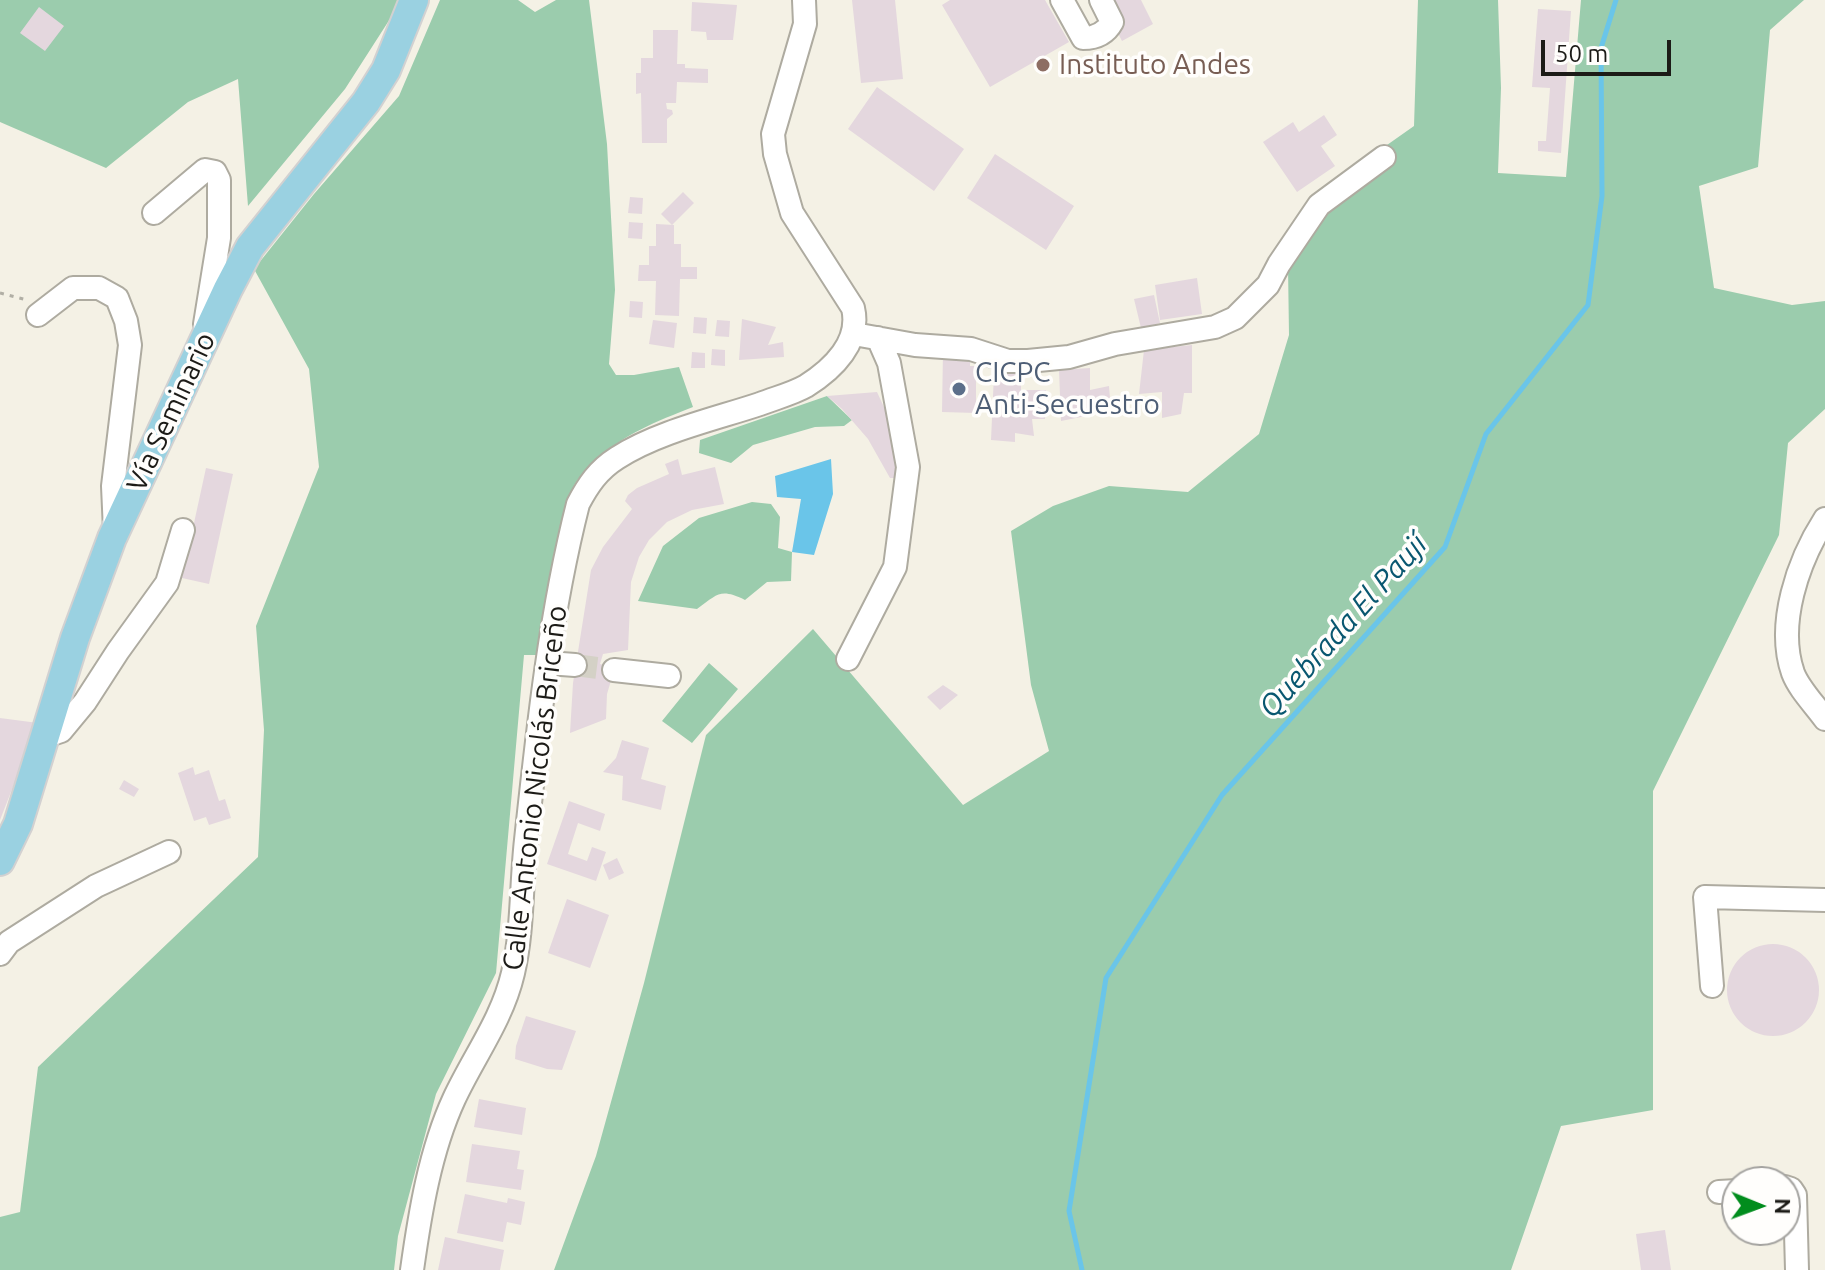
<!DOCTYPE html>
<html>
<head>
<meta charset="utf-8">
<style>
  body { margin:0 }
  #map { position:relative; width:1825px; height:1270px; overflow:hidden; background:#f4f1e5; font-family:Ubuntu,sans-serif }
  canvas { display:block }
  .north { position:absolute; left:1721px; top:1166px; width:80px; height:80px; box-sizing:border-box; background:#fffefc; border:2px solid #a4a3a0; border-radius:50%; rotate:91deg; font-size:22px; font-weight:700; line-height:32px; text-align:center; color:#1c1b17 }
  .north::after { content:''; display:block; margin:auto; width:28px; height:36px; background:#018d1d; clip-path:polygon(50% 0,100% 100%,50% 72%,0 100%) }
  .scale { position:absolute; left:1541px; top:40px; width:130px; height:36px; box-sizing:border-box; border:4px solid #1c1b17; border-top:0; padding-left:10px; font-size:24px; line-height:28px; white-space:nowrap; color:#1c1b17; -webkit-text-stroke:6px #fffefc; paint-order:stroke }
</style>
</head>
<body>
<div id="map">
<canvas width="1825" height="1270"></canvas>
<div class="north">N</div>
<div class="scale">50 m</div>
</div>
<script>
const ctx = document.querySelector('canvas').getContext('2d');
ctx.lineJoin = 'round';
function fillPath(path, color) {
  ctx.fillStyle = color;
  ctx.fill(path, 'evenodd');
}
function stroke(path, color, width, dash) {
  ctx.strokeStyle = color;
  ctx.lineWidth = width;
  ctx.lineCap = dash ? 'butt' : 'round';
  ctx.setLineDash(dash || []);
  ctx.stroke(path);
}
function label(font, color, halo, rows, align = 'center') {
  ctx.font = font + ' Ubuntu,sans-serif';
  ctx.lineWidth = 7;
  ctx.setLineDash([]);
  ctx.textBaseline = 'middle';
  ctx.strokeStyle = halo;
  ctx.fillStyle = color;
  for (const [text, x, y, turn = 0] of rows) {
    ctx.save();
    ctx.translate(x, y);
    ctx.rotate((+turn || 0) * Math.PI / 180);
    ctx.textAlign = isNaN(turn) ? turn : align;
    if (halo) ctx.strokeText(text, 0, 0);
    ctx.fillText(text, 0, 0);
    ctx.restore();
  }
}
const green = new Path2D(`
  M0 0H398L397 8 345 89 248 206 238 79 188 102 106 168 0 122Z
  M440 0H518L535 12 556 0H589L607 144 615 290 609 364 616 375H634L679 367 693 407C655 422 626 433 595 461 585 471 577 478 572 490L545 655H524L496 973 436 1094 398 1236 394 1270H0V1217L20 1212 38 1067 258 857 264 730 256 626 319 467 309 369 254 269 314 194 399 96Z
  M1418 0H1498L1501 88 1498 173 1566 177 1581 0H1804L1770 30 1758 167 1699 186 1714 288 1792 305 1825 301V409L1788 443 1779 535 1653 791V1110L1561 1126 1511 1270H554L596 1156 644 983 706 735 813 629 963 805 1049 751 1031 685 1011 531 1053 506 1109 486 1188 492 1259 434 1289 335 1288 266 1316 195 1414 126Z
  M827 396 852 420 844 426 815 427 753 445 731 463 699 453 700 440Z
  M752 502 771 504 780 517 778 548 792 552 791 581 767 582 745 600C720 588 718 594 697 609L638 601 663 546 699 518Z
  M709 663 738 689 692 743 662 721Z`);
const water = new Path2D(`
  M831 459 833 494 814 555 792 552 801 499 777 497 775 476Z`);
const stream = new Path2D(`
  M1082 1270 1069 1211 1106 978 1222 795 1445 547 1486 434 1588 305 1602 196 1601 48 1616 0`);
const building = new Path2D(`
  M852 0H895L903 79 861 83Z
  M950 0H1045L1069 42 990 87 942 5Z
  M1101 0H1141L1153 24 1122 41Z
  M692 2 737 5 733 40H707L706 32 691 31Z
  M39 7 64 26 45 51 20 33Z
  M1538 9 1571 11 1561 153 1538 151V141H1546L1550 88 1532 87Z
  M653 30H678L677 64H685V68L708 69V83L677 82 676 103H666L667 109 672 110 673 114 667 119V143H642L641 93 636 94V73H641V58H653Z
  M877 87 964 149 934 191 848 129Z
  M1324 115 1337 135 1321 146 1335 166 1297 192 1263 142 1293 122 1299 132Z
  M995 154 1074 206 1046 250 967 198Z
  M683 192 694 203 672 225 661 214Z
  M630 197 643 198 642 214 628 213Z
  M629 222 643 223 642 239 628 238Z
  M656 224 674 225V244H681V267H697V279H680L679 316 655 315 656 281H638L639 265H649V246H656Z
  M1197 278 1202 314 1160 320 1155 285Z
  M1154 295 1160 323 1141 328 1134 299Z
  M630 301 643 302 642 318 629 317Z
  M694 317 707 318 706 334 693 333Z
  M742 319 776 327 768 345 783 342 784 357 739 360Z
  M653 320 677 323 674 348 649 344Z
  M717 320 730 321 729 337 715 336Z
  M1192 345V393H1184L1181 414 1162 418V392L1139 394 1144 350Z
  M712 349 725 350V366L711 365Z
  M943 351H970V366H976V413L942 412Z
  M692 352 705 353V368H691Z
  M1090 368V390L1109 386 1111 411 1061 421 1059 370Z
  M994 374H1021V390H1046L1045 419H1032L1034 436 1015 433V442L991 440Z
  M877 392 895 431 898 478H890L868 439 842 409 827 396Z
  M678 459 682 475 715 467 724 504 692 510 667 522 649 540 639 557 631 582 628 650 603 654 600 664 615 667 607 694 606 719 570 733 573 683 591 570 603 547 632 509 625 501 628 495 637 488 669 474 665 464Z
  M206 468 233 474 209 584 182 578Z
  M943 685 958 695 940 710 927 697Z
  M0 718 38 723 0 820Z
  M622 740 649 748 641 779 666 786 661 810 622 800 623 776 603 772 616 758Z
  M193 767 195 775 209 770 219 801 225 799 231 818 209 825 206 817 194 821 178 773Z
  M124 780 139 789 134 797 119 789Z
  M569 801 605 814 600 831 578 823 568 854 587 861 592 847 606 852 596 881 547 864Z
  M617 858 624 873 609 880 603 865Z
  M567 899 609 915 590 968 548 953Z
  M1727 990a46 46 0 1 1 92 0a46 46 0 1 1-92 0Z
  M526 1016 576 1031 562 1070 547 1069 515 1059 516 1046Z
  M479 1099 526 1108 522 1135 474 1127Z
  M472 1144 520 1151 517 1169 524 1170 521 1190 466 1182Z
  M465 1194 507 1203 508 1198 525 1202 521 1225 507 1222 503 1242 457 1233Z
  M1665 1230 1671 1270H1641L1636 1234Z
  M445 1237 504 1250 500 1270H438Z`);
const minorTunnel = new Path2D(`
  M575 665 614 670`);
const path = new Path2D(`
  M0 293 27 300`);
const minor = new Path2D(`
  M1062 0 1083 38C1096 38 1106 33 1112 22L1101 0
  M154 213 205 170 215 172 219 180V238L205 324
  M38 315 73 288H99L117 298 126 321 130 345 113 486 115 531
  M854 334 915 345 971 349 1008 361H1028L1069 357 1115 344 1215 327 1235 318 1268 285 1279 264 1319 205 1384 157
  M1825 519C1798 561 1776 624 1793 673 1799 689 1815 705 1825 719
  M848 659 895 567 908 467 889 363 878 338
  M548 663 575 665
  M614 670 669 676
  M46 736 61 731 85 702 118 651 167 583 183 530
  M0 954 9 942 96 886 169 852
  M1712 986 1705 897 1825 900
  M1785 1187 1791 1189 1795 1195 1797 1270
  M1719 1192 1737 1191
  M412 1270C420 1213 430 1151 454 1099 474 1056 502 1020 513 973 523 930 521 884 526 840 538 728 550 614 578 504 588 485 598 470 617 458 657 432 715 419 760 404 775 398 792 394 806 386 833 369 861 342 853 308L792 213 775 154 773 134 805 24 804 0`);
const major = new Path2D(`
  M0 861 18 824 75 638 112 538 228 289 250 247 366 102 386 70 414 0`);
const markers = [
  [1043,65,8,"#8d6e63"],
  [959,389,8,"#5c6f8a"]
];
const educationNames = [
  ["Instituto Andes",1059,65]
];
const serviceNames = [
  ["CICPC",975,373],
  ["Anti-Secuestro",975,405]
];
const streetNames = [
  ["Vía Seminario",171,412,-65],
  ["Calle Antonio Nicolás Briceño",535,788,-83]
];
const waterNames = [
  ["Quebrada El Paují",1343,626,-48]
];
fillPath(green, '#9bccad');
fillPath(water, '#6ac5e9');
stroke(stream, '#6ac5e9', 5);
fillPath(building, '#e4d7de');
stroke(minorTunnel, '#d4d1c6', 22, [22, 11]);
stroke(minor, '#aeaba0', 26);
stroke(major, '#d2d1d1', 32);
stroke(path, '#b1afa5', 3, [4, 6]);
stroke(minor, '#fff', 22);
stroke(major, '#9ad1e1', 28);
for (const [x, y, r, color] of markers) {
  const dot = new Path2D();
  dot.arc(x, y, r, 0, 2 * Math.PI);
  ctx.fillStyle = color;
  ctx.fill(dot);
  stroke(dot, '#fffefc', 3);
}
label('28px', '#785e54', '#fffefc', educationNames, 'left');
label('28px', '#4e5e75', '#fffefc', serviceNames, 'left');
label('28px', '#1c1b17', '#fffefc', streetNames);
label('italic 30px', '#095770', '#fffefc', waterNames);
</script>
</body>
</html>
